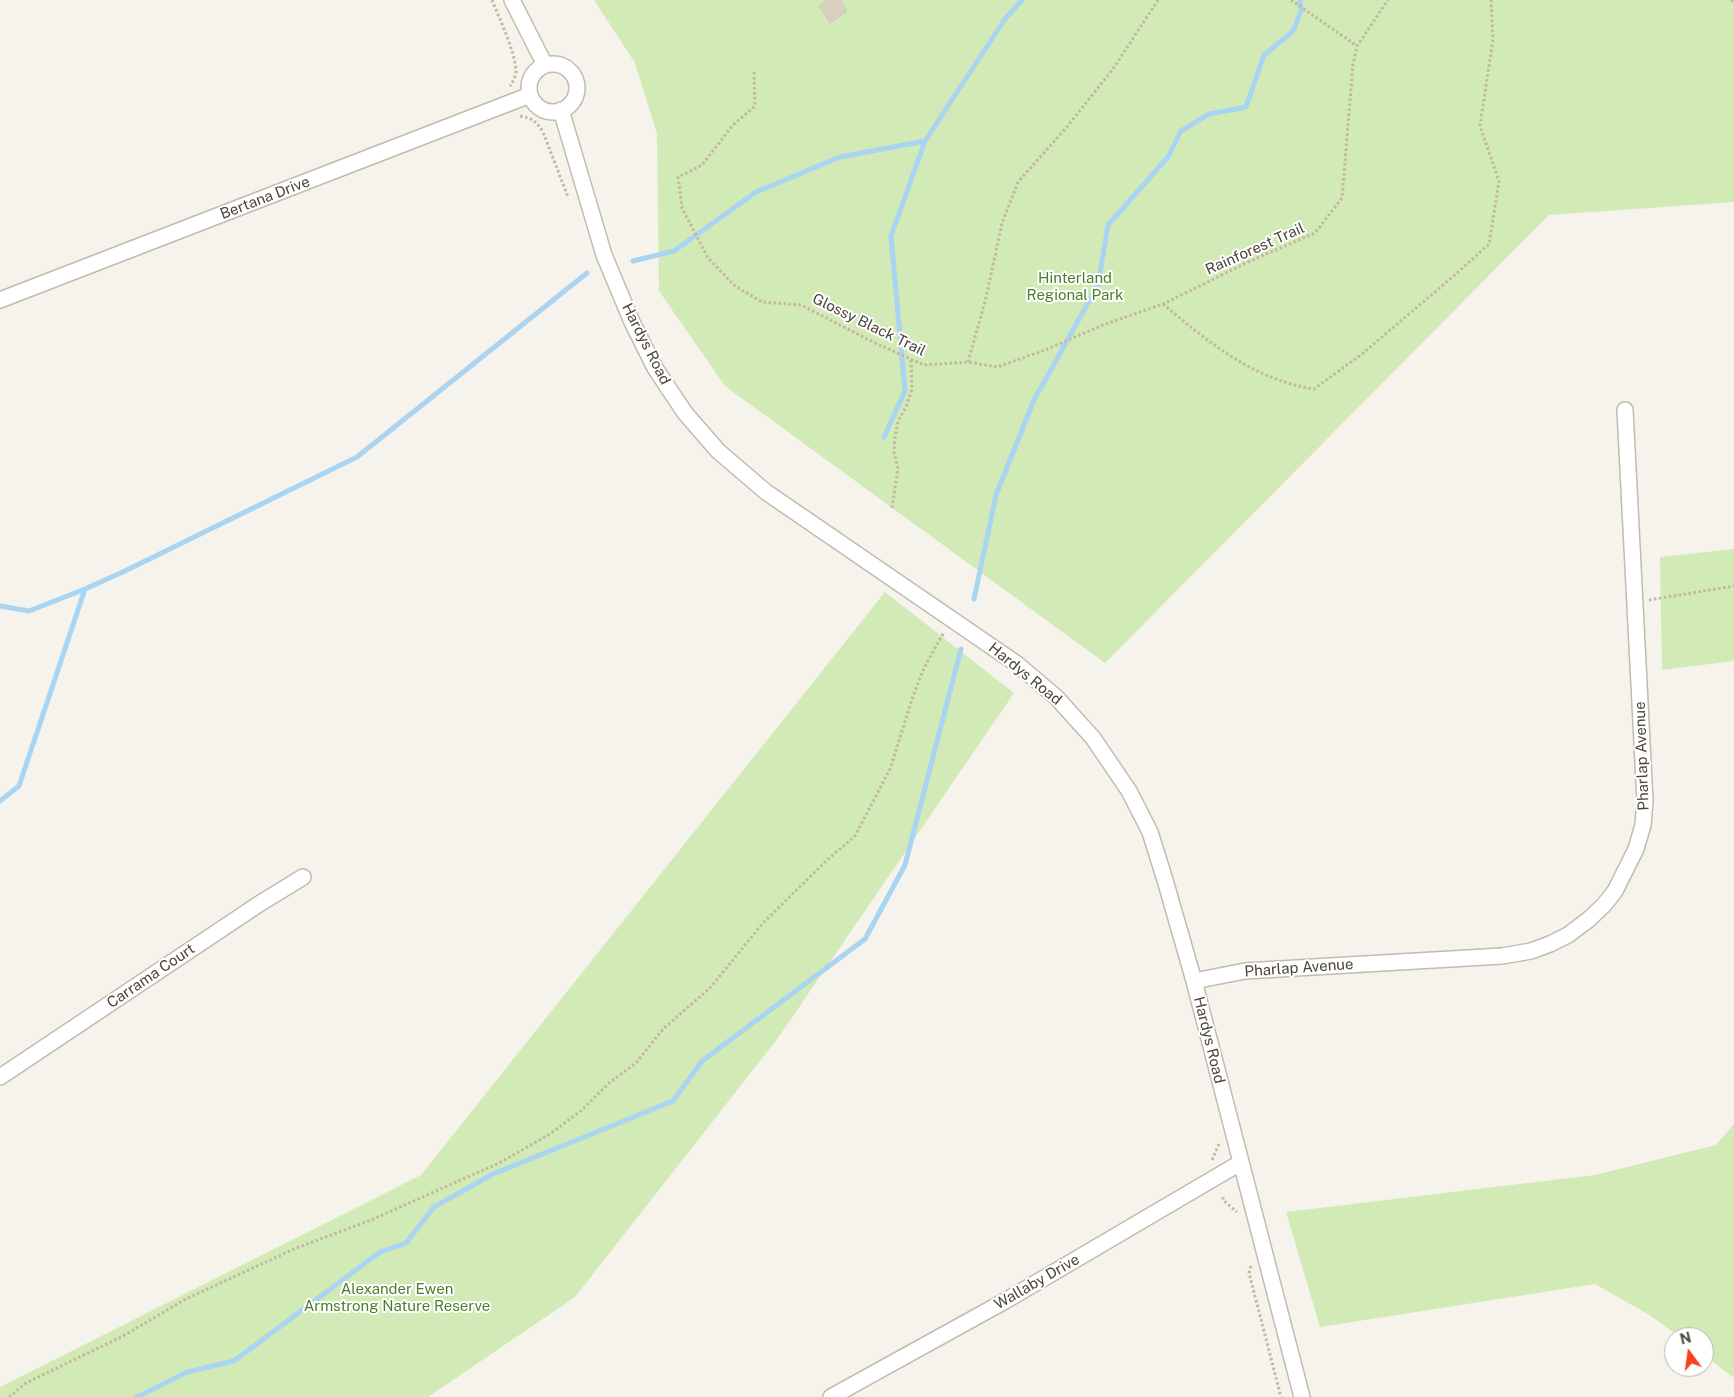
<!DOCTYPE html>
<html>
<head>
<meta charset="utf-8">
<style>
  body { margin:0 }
  #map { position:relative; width:1734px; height:1397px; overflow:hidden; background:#f6f3ec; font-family:"Public Sans",sans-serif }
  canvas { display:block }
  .north { position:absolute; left:1664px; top:1327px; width:50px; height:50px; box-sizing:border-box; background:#fff; border:1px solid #b7b4b0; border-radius:50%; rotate:346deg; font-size:14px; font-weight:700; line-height:20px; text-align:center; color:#4b4439 }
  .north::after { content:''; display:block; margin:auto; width:18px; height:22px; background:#fc3f1d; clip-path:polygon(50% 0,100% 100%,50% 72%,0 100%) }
</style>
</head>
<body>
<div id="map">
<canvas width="1734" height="1397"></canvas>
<div class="north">N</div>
</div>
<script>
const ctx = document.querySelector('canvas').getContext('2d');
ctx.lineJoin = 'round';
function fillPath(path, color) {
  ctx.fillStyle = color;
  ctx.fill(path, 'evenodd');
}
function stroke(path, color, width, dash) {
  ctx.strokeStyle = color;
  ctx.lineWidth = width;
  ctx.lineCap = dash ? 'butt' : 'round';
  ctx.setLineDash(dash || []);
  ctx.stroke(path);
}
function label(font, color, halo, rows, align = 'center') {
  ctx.font = font + ' "Public Sans",sans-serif';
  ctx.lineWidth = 4;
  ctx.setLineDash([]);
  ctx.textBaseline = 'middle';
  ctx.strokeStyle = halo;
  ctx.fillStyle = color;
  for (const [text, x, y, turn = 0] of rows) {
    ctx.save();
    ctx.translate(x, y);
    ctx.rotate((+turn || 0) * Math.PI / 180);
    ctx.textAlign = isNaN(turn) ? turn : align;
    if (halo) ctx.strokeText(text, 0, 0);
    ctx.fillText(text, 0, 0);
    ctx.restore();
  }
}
const green = new Path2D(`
  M594 0H1734V202L1549 215 1105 663 725 386 659 291 657 134 635 63Z
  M1734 549V661L1662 670 1660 557Z
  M885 592 1014 693 778 1038 575 1297 428 1397H0V1387L421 1175Z
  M1734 1124V1378L1704 1355V1337H1680L1651 1316 1595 1284 1320 1327 1286 1212 1595 1175 1716 1145Z`);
const stream = new Path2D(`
  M633 261 674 251 756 192 840 157 925 141
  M884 437 905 391 891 236 925 141 1005 19 1022 0
  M974 599 996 495 1034 400 1098 285 1108 225 1168 157 1181 131 1209 114 1246 107 1264 55 1293 31 1301 11 1300 0
  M0 606 29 611 85 589 127 570 357 457 587 273
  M0 801 19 786 85 589
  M137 1397 187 1372 234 1361 380 1252 406 1243 434 1207 493 1174 673 1101 702 1061 865 939 905 865 961 649`);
const building = new Path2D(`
  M828 0H840L847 11 830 23 819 6Z`);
const path = new Path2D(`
  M492 0C499 18 516 53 516 72 515 77 513 82 510 86
  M1291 0 1357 46
  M1731 0 1734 2
  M754 72 755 106 733 125 702 165 678 177 682 208 708 258 735 286 762 302 801 305 877 344 924 365 968 362 997 367 1045 350 1103 325 1163 304 1248 262 1315 233 1342 198 1353 64 1357 46 1388 0
  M520 116C532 118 537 122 543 132L568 197
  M1163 304C1208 342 1254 380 1314 389L1362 354 1456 274 1489 244 1499 181 1480 126 1493 40 1491 0
  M968 362 986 298 1002 223 1018 182 1066 128 1113 69 1158 0
  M892 508 898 468 894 452 895 437 898 421 906 407 912 389 911 360
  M1649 600 1734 586
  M1212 1160 1219 1144
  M1223 1197V1200L1237 1212
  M1251 1266 1249 1273 1281 1397
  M9 1397 26 1383 123 1336 186 1299 294 1249 371 1220 499 1163 550 1134 582 1110 609 1083 636 1063 663 1029 710 988 763 923 826 861 855 836 890 769 913 696 924 668 944 632`);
const minor = new Path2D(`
  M512 0 545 65
  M529 88a24 24 0 1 1 48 0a24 24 0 1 1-48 0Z
  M561 110 604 255 632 322 655 368 685 413 718 451 766 492 1017 664 1056 697 1093 738 1129 791 1150 832 1165 880 1194 981 1302 1397
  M0 300 530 95
  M1194 981 1245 971 1502 956 1531 951 1550 944 1568 935 1588 920 1604 905 1615 891 1636 849 1643 825 1645 801 1625 410
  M0 1077 259 904 303 877
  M831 1397 1005 1301 1240 1163`);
const streetNames = [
  ["Bertana Drive",265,198,-21],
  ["Rainforest Trail",1255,249,-24],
  ["Glossy Black Trail",869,325,26],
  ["Hardys Road",646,344,63],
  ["Hardys Road",1025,674,39],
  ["Pharlap Avenue",1642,756,-92],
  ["Pharlap Avenue",1299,968,-4],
  ["Carrama Court",151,976,-34],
  ["Hardys Road",1209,1040,76],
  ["Wallaby Drive",1037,1282,-30]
];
const parkNames = [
  ["Hinterland",1075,278],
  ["Regional Park",1075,295],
  ["Alexander Ewen",397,1289],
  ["Armstrong Nature Reserve",397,1306]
];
fillPath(green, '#d2eab5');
stroke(stream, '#a9d4f2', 5);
fillPath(building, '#d8cfc1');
stroke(building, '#d3c7b4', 1);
stroke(minor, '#c2bbae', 18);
stroke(path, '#c4b79f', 3, [2.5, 2.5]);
stroke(minor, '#fff', 15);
label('15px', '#4b4439', '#fff', streetNames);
label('15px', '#4a7f2a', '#fff', parkNames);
</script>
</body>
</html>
